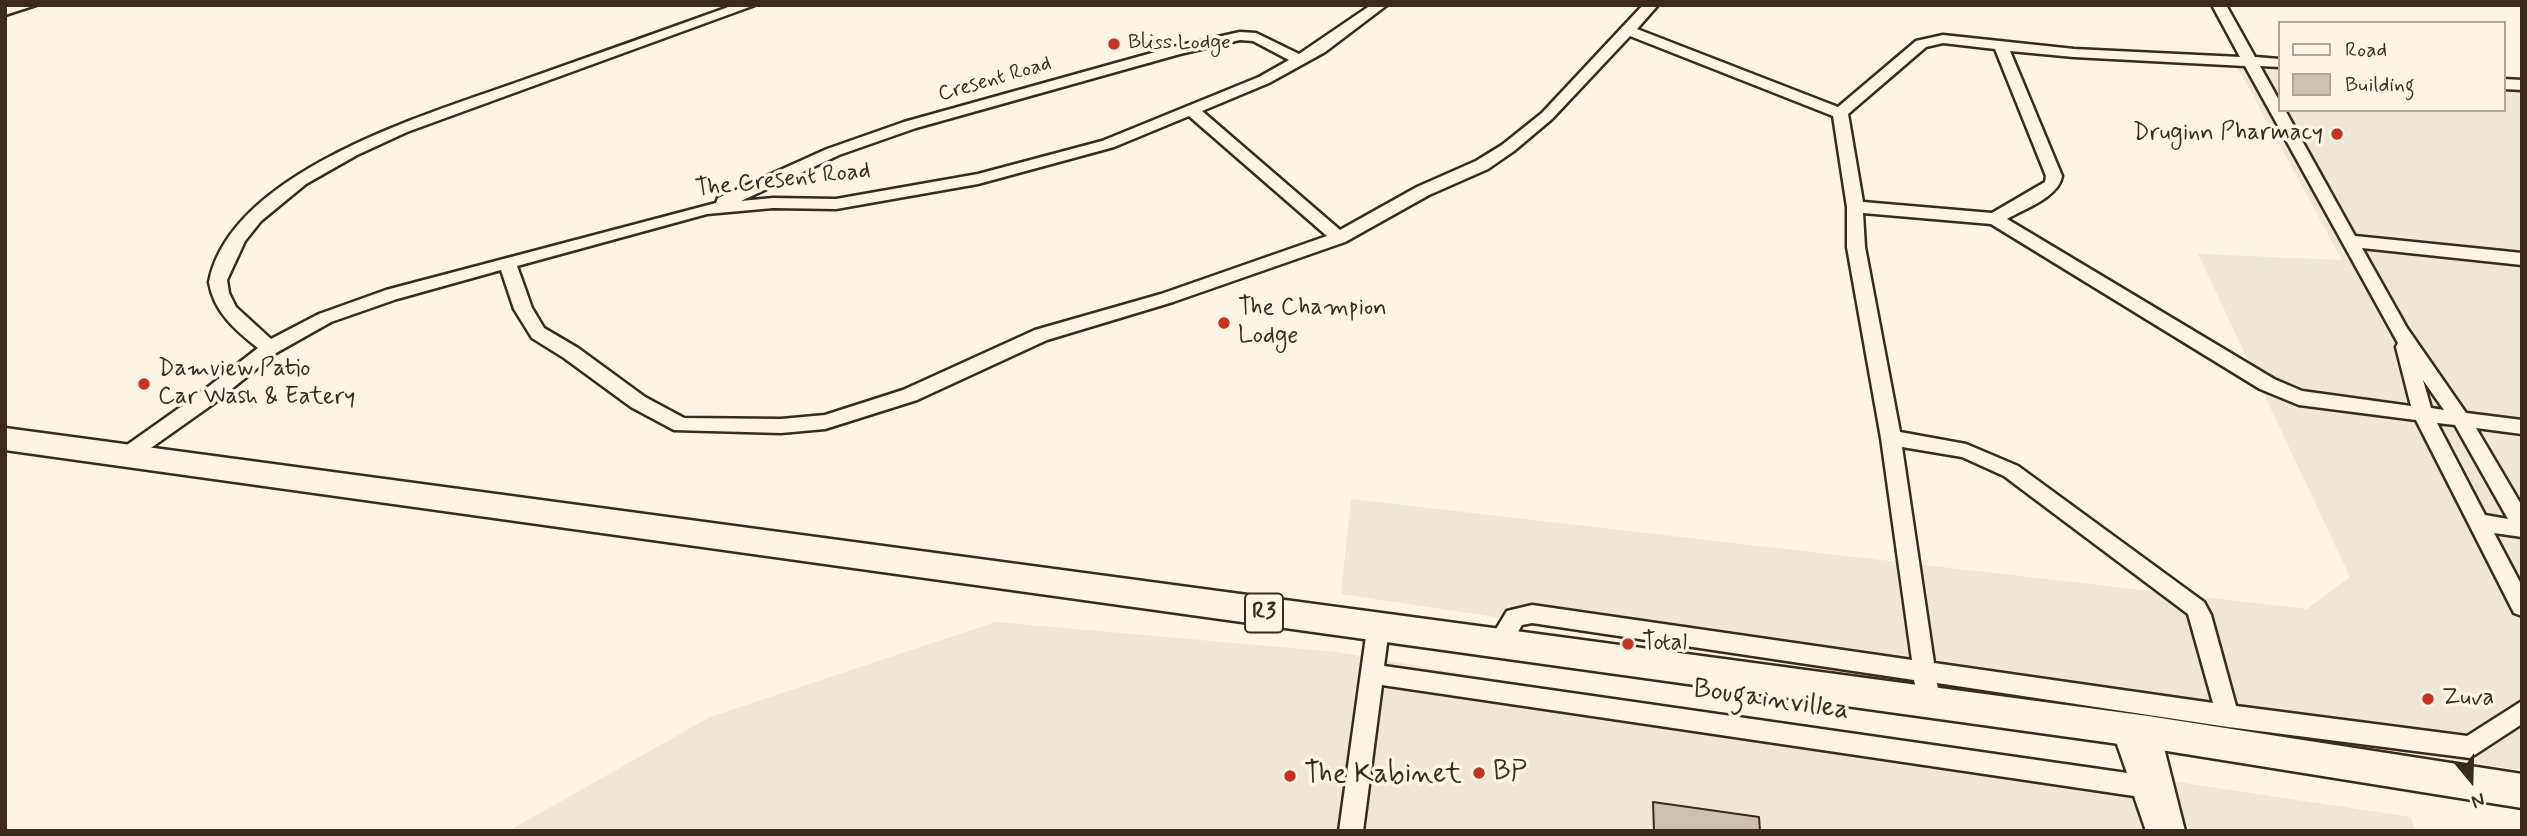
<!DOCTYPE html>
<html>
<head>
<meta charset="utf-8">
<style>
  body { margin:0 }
  #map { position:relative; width:2527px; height:836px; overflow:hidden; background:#fcf5e5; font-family:Mynerve,sans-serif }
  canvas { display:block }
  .frame { position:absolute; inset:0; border:7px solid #3b2a1e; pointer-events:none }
  .legend { position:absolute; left:2278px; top:21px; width:228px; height:91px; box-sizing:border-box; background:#fcf5e5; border:2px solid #afa495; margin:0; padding:9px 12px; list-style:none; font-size:21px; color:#3b2a1e }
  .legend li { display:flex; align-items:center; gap:14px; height:35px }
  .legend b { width:35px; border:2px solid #afa495 }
  .north { position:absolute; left:2436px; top:745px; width:70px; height:70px; -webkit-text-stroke:5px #fcf5e5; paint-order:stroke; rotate:161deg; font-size:19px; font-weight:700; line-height:28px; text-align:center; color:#3b2a1e }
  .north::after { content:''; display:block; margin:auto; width:24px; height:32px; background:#3b2a1e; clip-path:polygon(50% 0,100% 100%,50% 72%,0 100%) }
</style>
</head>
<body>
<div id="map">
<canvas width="2527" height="836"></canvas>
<div class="frame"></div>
<ul class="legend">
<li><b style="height:9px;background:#fcf5e5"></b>Road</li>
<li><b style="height:19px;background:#ccc2b3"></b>Building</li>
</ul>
<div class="north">N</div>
</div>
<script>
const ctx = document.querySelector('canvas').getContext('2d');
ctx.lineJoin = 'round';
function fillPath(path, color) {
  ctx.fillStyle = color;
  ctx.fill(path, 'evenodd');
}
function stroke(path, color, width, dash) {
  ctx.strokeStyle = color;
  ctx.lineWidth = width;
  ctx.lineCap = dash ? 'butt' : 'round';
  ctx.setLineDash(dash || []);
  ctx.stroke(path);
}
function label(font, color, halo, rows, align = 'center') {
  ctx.font = font + ' Mynerve,sans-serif';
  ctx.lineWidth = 7;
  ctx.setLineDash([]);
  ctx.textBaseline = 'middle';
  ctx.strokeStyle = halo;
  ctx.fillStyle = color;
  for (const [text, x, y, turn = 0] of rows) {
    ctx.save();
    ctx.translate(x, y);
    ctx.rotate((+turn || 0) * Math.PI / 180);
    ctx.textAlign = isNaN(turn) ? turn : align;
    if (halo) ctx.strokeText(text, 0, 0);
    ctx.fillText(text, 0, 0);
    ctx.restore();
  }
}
const built = new Path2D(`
  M2236 64 2280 68V110H2504V88L2522 89V770L1341 594 1351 499 2307 609 2350 577 2198 254 2342 260Z
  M996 622 1337 652 1517 683 2411 817 2415 831H508L710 717Z`);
const building = new Path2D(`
  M1653 802 1759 817 1760 831H1654Z`);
const minor = new Path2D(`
  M11 5H36L5 15V7Z
  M734 5H755L407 132 357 155 306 184 261 221 245 241 227 280 229 293 236 307 271 339 319 314 386 290 716 203 718 198 827 149 904 122 1177 46 1240 32 1256 33 1299 54 1371 5H1387L1325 52 1269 83 1202 111 1340 230 1417 187 1476 161 1502 145 1542 113 1643 5H1658L1637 29 1838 107 1916 41 1943 35 2074 49 2240 57 2212 5H2226L2255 57 2280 59V67L2260 66 2280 102V110H2285L2355 236 2522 253V265L2362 248 2407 328 2466 413 2522 420V434L2476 428 2522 506V537L2494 533 2522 586V616L2514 613 2416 420 2299 405 2260 389 1991 224 1863 213 1865 247 1900 432 1966 444 2018 466 2204 602 2211 615 2236 706 2467 736 2522 701V724L2470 758 2228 727 1937 683 1940 703 1937 710 1929 713 1921 710 1914 680 1532 623 1522 625C1514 638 1508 657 1490 651L1487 644 1507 611 1532 605 1912 660 1881 438 1847 247V207L1833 116 1630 36 1552 119 1514 151 1488 169 1429 195 1345 242 1173 302 1047 340 917 400 825 429 781 433 674 430 631 407 564 358 532 338 514 309 501 270 397 299 331 322 276 353 213 404 131 462 124 465 117 462 114 457 117 452 199 394 258 348C235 330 214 312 209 282 231 169 435 112 529 78 597 54 665 30 734 5ZM1240 40 1253 41 1289 60 1259 77 1102 141 978 174 836 199 773 198 741 201 839 155 916 128 1180 54ZM1943 43 1995 49 2046 176 2045 182 1992 213 1863 202 1848 114 1926 47ZM2010 51 2074 57 2245 66 2398 343 2396 347 2411 406 2302 391 2274 379 2007 219C2024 209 2059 197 2062 176ZM1189 116 1327 236 1161 294 1035 330 903 390 825 415 781 419 684 418 645 397 578 348 544 328 532 308 517 266 707 214 773 208 836 209 978 184 1114 147ZM2423 380 2444 410 2431 408ZM2437 423 2455 425 2508 519 2485 515ZM1902 447 1962 457 2004 476 2188 614 2213 703 1934 663Z
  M2504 79 2522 80V90L2504 89Z
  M1378 620 1386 622 1389 629 1384 666 2127 773 2112 730 2116 723 2124 720 2132 723 2137 734 2140 725 2148 722 2156 725 2160 732 2185 831H2146L2134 796 1382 685 1363 831H1339L1367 629 1370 622Z`);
const highway = new Path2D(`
  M5 428 2148 716 2522 774V808L2148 748 5 450Z`);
const markers = [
  [1114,44,7,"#c8321e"],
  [2337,134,7,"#c8321e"],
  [1224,323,7,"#c8321e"],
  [144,384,7,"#c8321e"],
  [1628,644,7,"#c8321e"],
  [2428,699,7,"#c8321e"],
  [1479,773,7,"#c8321e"],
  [1290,776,7,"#c8321e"]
];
const farPoinames = [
  ["Bliss Lodge",1128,44]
];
const farStreetnames = [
  ["Cresent Road",995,80,-16]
];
const shields = [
  [1264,613,38]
];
const shieldNames = [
  ["R3",1264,613]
];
const poiNames = [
  ["Druginn Pharmacy",2323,134,"right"],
  ["The Champion",1238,309],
  ["Lodge",1238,337],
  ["Damview Patio",158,370],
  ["Car Wash & Eatery",158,398],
  ["Total",1642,644],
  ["Zuva",2442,699]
];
const streetNames = [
  ["The Cresent Road",783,181,-6]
];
const nearStreetnames = [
  ["Bougainvillea",1771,701,8]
];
const nearPoinames = [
  ["BP",1493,773],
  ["The Kabinet",1304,776]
];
fillPath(built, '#eee6d6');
fillPath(building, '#ccc2b3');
stroke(building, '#3b2a1e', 2);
stroke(minor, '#3b2a1e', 5);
stroke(highway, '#3b2a1e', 5);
fillPath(minor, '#fcf5e5');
fillPath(highway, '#fcf5e5');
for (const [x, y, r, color] of markers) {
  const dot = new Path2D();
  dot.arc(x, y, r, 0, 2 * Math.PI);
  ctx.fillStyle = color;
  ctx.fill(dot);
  stroke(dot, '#fcf5e5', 2.5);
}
label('21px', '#3b2a1e', '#fcf5e5', farPoinames, 'left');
label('21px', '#3b2a1e', '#fcf5e5', farStreetnames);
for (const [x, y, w] of shields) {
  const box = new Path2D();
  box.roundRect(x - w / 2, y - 19.5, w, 39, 5);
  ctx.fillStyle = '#fcf5e5';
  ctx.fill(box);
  stroke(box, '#3b2a1e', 2);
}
label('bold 23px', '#3b2a1e', null, shieldNames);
label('24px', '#3b2a1e', '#fcf5e5', poiNames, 'left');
label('24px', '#3b2a1e', '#fcf5e5', streetNames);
label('28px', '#3b2a1e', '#fcf5e5', nearStreetnames);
label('28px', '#3b2a1e', '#fcf5e5', nearPoinames, 'left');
</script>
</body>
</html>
